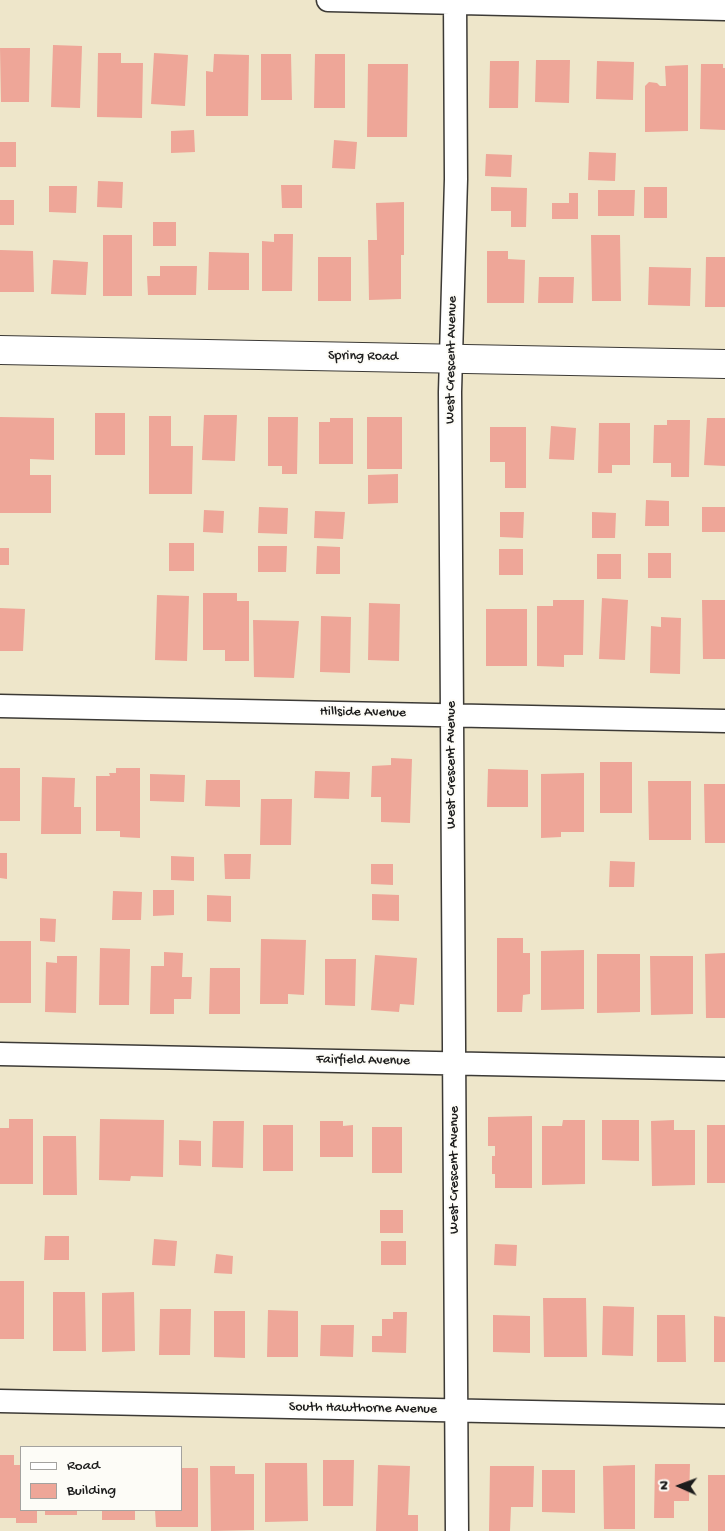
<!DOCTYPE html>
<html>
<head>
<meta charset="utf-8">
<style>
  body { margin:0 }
  #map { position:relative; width:725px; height:1531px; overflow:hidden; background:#eee6ca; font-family:"Gochi Hand",sans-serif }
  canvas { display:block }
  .legend { position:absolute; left:20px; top:1446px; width:162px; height:65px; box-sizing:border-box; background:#fdfcf7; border:1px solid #a3a29f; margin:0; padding:6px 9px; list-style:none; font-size:15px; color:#1c1c1c }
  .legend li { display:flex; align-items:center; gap:10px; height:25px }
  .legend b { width:25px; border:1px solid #a3a29f }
  .north { position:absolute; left:655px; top:1461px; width:50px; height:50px; -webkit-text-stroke:4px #fdfcf7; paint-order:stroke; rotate:272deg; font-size:14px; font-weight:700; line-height:20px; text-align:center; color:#1c1c1c }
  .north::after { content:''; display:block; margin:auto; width:18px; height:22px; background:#1c1c1c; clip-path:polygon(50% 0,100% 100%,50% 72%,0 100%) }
</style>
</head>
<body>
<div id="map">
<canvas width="725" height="1531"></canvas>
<ul class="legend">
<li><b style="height:6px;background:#fff"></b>Road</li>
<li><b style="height:14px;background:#eea698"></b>Building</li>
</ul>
<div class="north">N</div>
</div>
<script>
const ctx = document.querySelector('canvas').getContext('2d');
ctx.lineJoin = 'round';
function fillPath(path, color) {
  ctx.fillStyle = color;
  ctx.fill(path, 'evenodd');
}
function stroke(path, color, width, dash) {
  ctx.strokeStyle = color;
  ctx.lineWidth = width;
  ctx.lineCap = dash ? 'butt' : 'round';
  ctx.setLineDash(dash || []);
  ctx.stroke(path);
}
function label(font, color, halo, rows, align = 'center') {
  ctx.font = font + ' "Gochi Hand",sans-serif';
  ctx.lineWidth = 4;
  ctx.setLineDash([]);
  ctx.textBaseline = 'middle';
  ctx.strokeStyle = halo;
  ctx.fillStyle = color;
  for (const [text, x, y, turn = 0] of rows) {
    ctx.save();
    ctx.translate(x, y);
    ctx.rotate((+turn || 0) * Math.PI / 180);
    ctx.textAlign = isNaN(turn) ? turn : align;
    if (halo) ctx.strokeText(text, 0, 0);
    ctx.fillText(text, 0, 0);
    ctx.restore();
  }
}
const building = new Path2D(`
  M53 45 82 46 80 108 51 107Z
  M0 48H30L29 102H1Z
  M98 53H121V63H143L142 118 97 117Z
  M154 53 188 55 185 106 151 104Z
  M214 54 249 55 248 116H206V71L213 72Z
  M261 54H291L292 100H261Z
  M315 54H345V108H314Z
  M536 60H570L569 103 535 102Z
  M490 61H519L518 108H489Z
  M597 61 634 62 633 100 596 99Z
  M368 64H408L407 137H367Z
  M701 64H723V68H725V130L700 129Z
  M688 65V131L645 132V86L649 82 657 83 660 86H666L665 66Z
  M194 130 195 152 171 153V131Z
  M334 140 357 142 355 169 332 168Z
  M0 142H16V167H0Z
  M589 152 616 153 615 181 588 180Z
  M486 154 512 155 511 177 485 176Z
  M98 181 123 182 122 208 97 207Z
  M281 185H302V208H282Z
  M49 186H77L76 213 49 212Z
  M491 187 527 188 526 227H511V211H491Z
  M644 187H667V218H644Z
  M598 190H635L634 216H598Z
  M569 193H578V219H552V203H569Z
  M0 200H14V225H0Z
  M404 202V255H401V299L369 300 368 240H377L376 203Z
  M153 222H176V246H153Z
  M274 234H293L292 291H262V241L274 242Z
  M103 235H132V296H103Z
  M591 235H620L621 301H592Z
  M0 250 33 251 34 292H0Z
  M487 251H508V259L525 260 524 303H487Z
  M209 252 249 253V290H208Z
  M318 257H351V301H318Z
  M706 257H725V307H705Z
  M53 260 88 262 86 295 51 294Z
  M160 266H197L196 295H148L147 276H160Z
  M649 267 691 268 690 306 648 305Z
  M539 277H574L573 303H538Z
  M95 413H125V455H95Z
  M204 415H237L235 461 202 460Z
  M149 416H171V446H193L192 494H149Z
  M0 417 54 418V460L30 459V475H51V513H0Z
  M268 417H298L297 474H282V466H268Z
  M367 417H402V469H367Z
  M330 418H353V464H319V422H330Z
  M707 418H725V466L704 465Z
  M667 420H690L689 477H671V463H653L654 425H667Z
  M599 423H630V465H612V473H598Z
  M551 426 576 428 574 460 549 459Z
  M490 427H526V488H505V462H490Z
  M398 474V503L368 504V475Z
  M646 500 669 501V526H645Z
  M259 507 288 508 287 534 258 533Z
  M702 507H725V532H702Z
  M204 510 224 511 223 533 203 532Z
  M315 511 345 512 343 539 314 538Z
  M500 512H524L523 538 500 537Z
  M592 512 616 513 615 538H592Z
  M169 543H194V571H169Z
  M258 546H287L286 572H258Z
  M317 546 340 547V574H316Z
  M0 548H9V565H0Z
  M499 549H523V575H499Z
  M648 553H671V578H648Z
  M597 554H621V579H597Z
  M203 593H237V601H249V661H225V650H203Z
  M157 595 189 596 187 661 155 660Z
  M602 598 628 600 625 660 599 659Z
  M553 600H584L583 655H564V667L537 666V606H553Z
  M702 600H725V659H703Z
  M369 603 400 604 399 661 368 660Z
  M0 608 25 609 23 651H0Z
  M486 609H527V666H486Z
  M321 616 351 617 350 673 320 672Z
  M661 617 681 618 680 674 650 673 651 626 661 627Z
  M253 620 299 621 294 678 254 677Z
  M391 758 412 759 410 823 381 822V797H371L372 766 391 765Z
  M600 762H632V813H600Z
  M0 768H20V821H0Z
  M116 768H140V838L120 837V831H96V776H110L109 773H116Z
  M488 769 528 770V807H487Z
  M315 771 350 772 349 799 314 798Z
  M584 773V832H561V837L541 838V774Z
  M150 774 185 775 184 802 150 801Z
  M42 777 75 778 74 807H81V834H41Z
  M206 780H240V807L205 806Z
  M648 781H691V840H649Z
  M704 784H725V843H705Z
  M261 799H292L291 845H260Z
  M0 853H7V879L0 878Z
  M224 854H251L250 879H225Z
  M171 856 194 857V881L171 880Z
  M610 861 635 862 634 887H609Z
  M371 864H393V885L371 884Z
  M153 890H174V915L153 916Z
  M113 891 142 892 141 920H112Z
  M372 894 399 895V921L372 920Z
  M207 895 231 896V922L207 921Z
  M40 918 56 919 55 942 40 941Z
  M497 938H523V953H530V994L523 995 522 1012H497Z
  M261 939 306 940 304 995 288 994V1004H260Z
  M0 941H31V1003H0Z
  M100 948 130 949 129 1005H99Z
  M584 950V1009L541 1010V951Z
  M164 952 183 953 182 977H192L191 999H174V1014H150L151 966H164Z
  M725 953V1018H706L705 954Z
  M597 954H640V1012L597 1013Z
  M375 955 417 958 414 1005 400 1004 399 1012 371 1010Z
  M57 956H77L76 1013 45 1012 46 962 57 963Z
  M650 956H693V1014L651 1015Z
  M325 959H356L355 1006 325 1005Z
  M210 968H240V1014H209Z
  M532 1116V1188H495V1174H492V1156H495V1146H488V1117Z
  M9 1119H33V1184H0V1128H9Z
  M100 1119 164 1120 163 1177 131 1176 130 1181 99 1180Z
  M563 1120H585V1184L542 1185V1126H562Z
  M602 1120H639V1161L602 1160Z
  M674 1120V1130H695V1185L652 1186 651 1121Z
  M213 1121H244L243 1168 212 1167Z
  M320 1121H343V1126L353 1125V1157H320Z
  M263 1125H293V1171H263Z
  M707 1125H725V1183H707Z
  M372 1127H402V1173H372Z
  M43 1136H76L77 1195H43Z
  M179 1140 201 1141V1166L179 1165Z
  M380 1210H403V1233H380Z
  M45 1236H69V1260H44Z
  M154 1239 177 1241 175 1266 152 1265Z
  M381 1241H406V1265H381Z
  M495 1244 517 1245 516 1266 494 1265Z
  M216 1254 233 1256 232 1274 214 1273Z
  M0 1281H24V1339H0Z
  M53 1292H85L86 1351H53Z
  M134 1292 135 1351 102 1352V1293Z
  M543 1298H586L587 1357H544Z
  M603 1306 634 1307 633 1356 602 1355Z
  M160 1309H191L190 1355H159Z
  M268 1310 298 1311V1357H267Z
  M214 1311H245V1358L214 1357Z
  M393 1312H407L406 1353 372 1352V1336H382V1319H393Z
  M493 1315 530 1316V1353L493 1352Z
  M657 1315H685L686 1362H657Z
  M714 1316 725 1317V1362H714Z
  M321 1325H354L353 1357 320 1356Z
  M0 1455H14V1465H21V1510H37V1523H16V1518H0Z
  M323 1460H354L353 1506H323Z
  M265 1463H307L308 1521 265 1522Z
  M655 1464H690L689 1501H674V1518H654Z
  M378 1465 410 1466 408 1515H418V1531H376Z
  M635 1465V1529H604L603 1466Z
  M210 1466H235V1474H254V1530L211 1531Z
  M490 1466H534L533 1507H511L510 1531H489Z
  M181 1468H198V1527H156L155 1510H181Z
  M542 1470H575V1513L542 1512Z
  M708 1475H725V1531H708Z
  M45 1510H77V1515H45Z
  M102 1510H135V1520H102Z`);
const street = new Path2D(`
  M328 0 725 9
  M455 0 456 179 450 392 457 1531
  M0 706 725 721
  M0 1054 725 1069
  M0 1401 725 1416`);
const secondary = new Path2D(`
  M0 350 725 364`);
const streetNames = [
  ["Spring Road",363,357,1],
  ["West Crescent Avenue",452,360,-89],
  ["Hillside Avenue",363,713,1],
  ["West Crescent Avenue",452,765,-90],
  ["Fairfield Avenue",363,1061,1],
  ["West Crescent Avenue",455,1170,-90],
  ["South Hawthorne Avenue",363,1409,1]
];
fillPath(building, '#eea698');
stroke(street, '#3c3a36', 25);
stroke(secondary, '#3c3a36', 30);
stroke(street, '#fff', 22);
stroke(secondary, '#fff', 28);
label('14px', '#1c1c1c', '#fdfcf7', streetNames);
</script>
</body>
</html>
